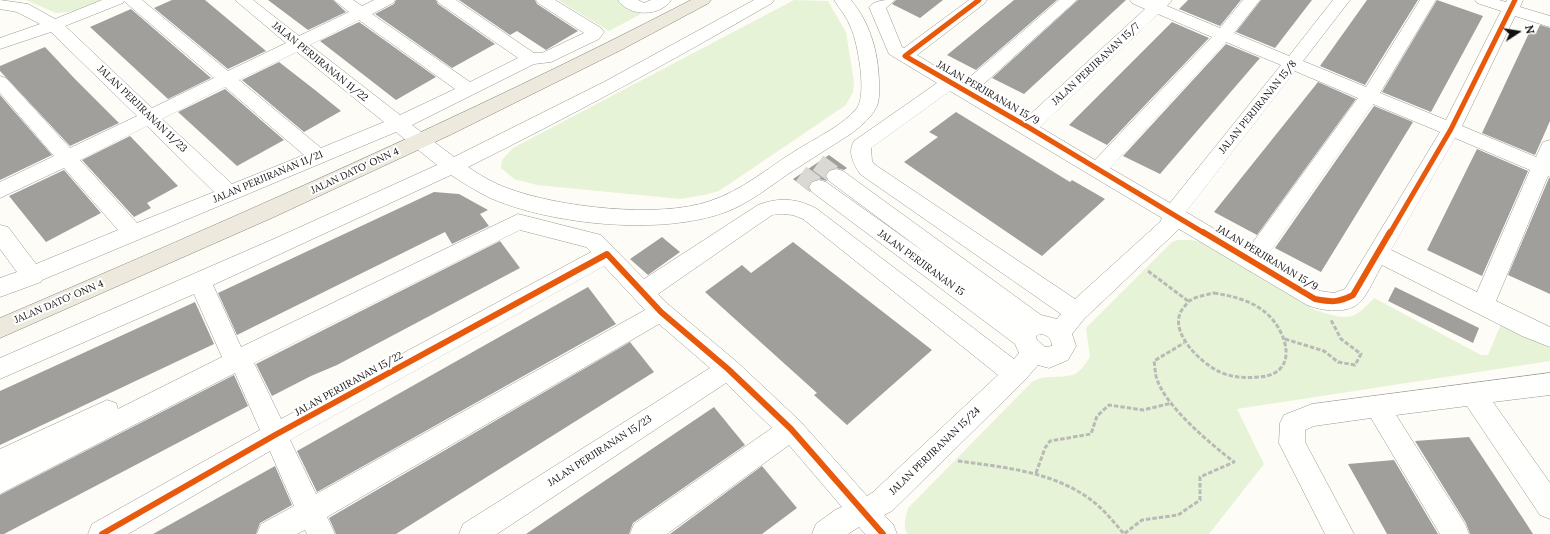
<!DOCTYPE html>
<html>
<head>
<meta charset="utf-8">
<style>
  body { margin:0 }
  #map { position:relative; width:1550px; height:534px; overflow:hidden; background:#fdfcf7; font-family:Lora,serif }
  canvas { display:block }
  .north { position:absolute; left:1498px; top:12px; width:40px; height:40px; -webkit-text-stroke:3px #fff; paint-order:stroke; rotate:78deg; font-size:11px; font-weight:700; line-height:16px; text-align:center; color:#111 }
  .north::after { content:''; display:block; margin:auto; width:14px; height:18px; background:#111; clip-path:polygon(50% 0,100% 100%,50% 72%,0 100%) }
</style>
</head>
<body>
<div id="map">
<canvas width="1550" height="534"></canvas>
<div class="north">N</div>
</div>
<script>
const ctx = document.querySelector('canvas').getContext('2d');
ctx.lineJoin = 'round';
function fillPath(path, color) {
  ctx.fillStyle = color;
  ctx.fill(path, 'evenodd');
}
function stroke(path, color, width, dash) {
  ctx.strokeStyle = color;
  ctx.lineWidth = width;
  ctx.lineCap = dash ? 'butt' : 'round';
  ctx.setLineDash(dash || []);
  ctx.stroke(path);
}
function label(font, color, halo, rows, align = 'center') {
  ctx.font = font + ' Lora,serif';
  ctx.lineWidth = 4;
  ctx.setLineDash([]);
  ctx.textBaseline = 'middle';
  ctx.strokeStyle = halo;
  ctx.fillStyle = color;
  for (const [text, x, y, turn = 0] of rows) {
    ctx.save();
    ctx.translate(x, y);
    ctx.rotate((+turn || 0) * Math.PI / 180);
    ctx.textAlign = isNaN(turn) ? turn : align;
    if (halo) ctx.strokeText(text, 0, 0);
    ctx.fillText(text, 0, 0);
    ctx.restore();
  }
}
const green = new Path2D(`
  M26 0H101L74 11 56 13Z
  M558 0H616L641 14 609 31Z
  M794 0 828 1 846 32 854 82 853 92 846 105 719 191 704 195 680 199 537 185 514 179 501 168 502 160 513 148Z
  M1178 240H1191L1201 242 1313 309C1325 313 1346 322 1358 313 1364 309 1369 303 1374 298L1481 355H1488L1501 324 1550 348V361L1237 409 1264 464 1209 534H908C902 527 906 517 908 508L1032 382C1044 374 1058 379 1072 375 1080 373 1085 364 1090 357L1086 328 1172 242Z`);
const building = new Path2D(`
  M172 0H205L266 51 228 69 154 8Z
  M268 0H333L346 12 308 30Z
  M396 0H436L438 4 495 44 452 68 375 14 394 4Z
  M459 0H535L537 4 578 31 546 50 517 31 510 35Z
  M896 0H943L920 18 892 4Z
  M1014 0H1057L976 70 947 55Z
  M1078 0H1126L1024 94 992 78Z
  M1188 0H1241L1220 26 1179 9Z
  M1261 0H1312L1275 48 1236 32Z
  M1367 0H1418L1365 85 1320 66Z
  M1437 0 1483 16 1431 112 1382 92Z
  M131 9 211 78 168 99 90 27Z
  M359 22 436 77 396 100 320 41Z
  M1172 22 1209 38 1107 145 1069 125Z
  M1540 25 1550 28V121L1535 155 1482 133 1530 31 1536 33Z
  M1226 44 1260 58 1160 174 1123 156Z
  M45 47 74 78 119 123 70 146 0 71V66Z
  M279 62 315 90 341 111 304 132 242 80Z
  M1318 82 1356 99 1257 235 1214 212Z
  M225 89 284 140 237 166 178 112Z
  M0 95 52 155 0 180Z
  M1374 106 1413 122 1321 272 1275 248Z
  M956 112 1070 182 1072 180 1105 199 1042 256 904 162 938 137 929 132Z
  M130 136 178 186 147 203 151 208 134 217 82 160Z
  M1477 149 1528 171 1482 276 1427 250Z
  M829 155 847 168 844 170 836 168 829 170 825 175 827 181 819 179 812 181 808 186 810 192 793 179Z
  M64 170 101 213 46 242 9 196Z
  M1549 178H1550V294L1508 275Z
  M434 192 459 194 488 210 480 214 489 226 452 244 445 232 237 335 218 293Z
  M662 237 680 252 648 275 630 259Z
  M500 241 520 268 337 365 311 376 272 396 256 364Z
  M793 242 932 350 847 425 814 395 817 393 705 292 742 265 751 273Z
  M588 287 616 324 317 492 297 451Z
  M1395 287 1479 328 1473 343 1388 301Z
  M195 302 214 344 0 445V391Z
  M630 342 654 372 396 534H336L329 518Z
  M234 375 248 406 4 534H0V495Z
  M714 407 745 445 633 523 629 534H526Z
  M1469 437 1524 520 1533 534H1470L1466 523 1415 441Z
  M1394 460 1438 534H1387L1348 464Z
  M275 466 292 505 260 523 256 534H153Z
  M762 466 797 508 762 534H670Z`);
const minorTunnel = new Path2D(`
  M818 163 836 176
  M801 174 819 187`);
const path = new Path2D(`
  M1148 271 1188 301
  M1214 293C1232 296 1250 300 1265 312 1287 330 1301 374 1259 377 1245 378 1233 378 1220 372 1200 363 1165 329 1184 307 1186 305 1188 301 1191 300 1197 296 1207 295 1214 293Z
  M1285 339 1324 351 1338 362 1355 365 1361 354 1341 339 1331 320
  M958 461C1002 467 1049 471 1087 497 1102 507 1113 521 1124 534L1142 520 1178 515 1200 500V477L1234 462C1211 444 1163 405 1156 376 1155 371 1155 366 1154 361L1184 343
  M1036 473 1045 448 1050 441 1091 434 1097 416 1109 405 1143 410 1172 403`);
const minor = new Path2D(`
  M0 0 28 4 55 19 102 0H142L228 71 286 43 235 0H253L299 36 349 12 334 0H353L362 6 374 0H395L393 3 372 14 470 82 518 58 439 3 437 0H456L534 53H542L584 33 538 3 536 0H555L601 28 604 32 599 39 551 62 534 64 412 125 454 157 604 82 754 0H774L772 3C672 61 571 116 468 167 480 175 493 183 507 188 557 207 659 219 710 201 741 191 768 168 795 151 814 139 844 125 857 108 867 94 858 44 851 28 847 17 840 9 834 0H851C870 23 878 51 879 81 879 89 880 98 877 106 872 117 862 125 852 133 831 147 809 160 788 174 768 188 749 203 726 212 662 236 552 225 490 198 476 191 463 183 451 175L213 285 241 347 518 214 601 235 644 279 758 205C779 197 797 198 817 209L1014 359 1019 353 1015 344 812 192 809 187 812 182 819 180 826 182 927 254 829 181 826 176 829 171 836 169 843 171 1041 315 1057 319 1061 314 860 174C854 164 847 153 854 141L937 83 889 54 869 7C875 0 885 0 895 0L886 8 902 47 904 48 969 0H987L985 3 917 55 963 83 1059 0H1077L977 90 1025 119 1145 9 1132 3 1130 0H1172L1167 6 1220 28 1243 0H1260L1234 33 1289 56 1333 0H1350L1303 61 1366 87 1420 0H1436L1380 93 1446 120 1501 11 1477 3 1475 0H1499L1506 2 1507 0H1523L1520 7 1550 16V27L1515 16 1462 126 1536 157 1543 142 1550 140V177L1548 176 1496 301 1550 327V347L1522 336 1382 265C1376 275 1369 292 1361 301 1349 315 1322 311 1307 305L1179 229 1084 319 1072 334 1076 346 1068 360 1049 368 1038 365 1024 381 892 511 884 515 893 524 897 534H865L859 527 848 534H812L816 524 835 510 842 507 789 445 667 534H630L634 524 772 428 726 383 497 534H459L463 524 710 368 659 324 327 517 335 534H307L305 530 297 534H257L261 524 294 506 270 451 128 534H88L92 524 260 430 235 373 0 494V449L107 400 116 403 118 409 222 357 194 294 0 379V358L276 238 437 165 396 132 42 280 41 282 0 297V278L17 272 0 249V225L8 227 36 264 118 230 64 168 0 198V182L54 156 0 93V76L6 78 70 148 137 116 51 32 0 49V38L40 24 17 12 0 9ZM124 1 126 3 214 78 152 108 65 26 123 3ZM1158 14 1212 37 1095 160 1040 127ZM359 20 455 89 400 115 310 45ZM1226 42 1281 65 1170 203 1110 168ZM297 52 384 122 321 148 239 80ZM1295 71 1358 98 1248 249 1186 212ZM225 87 304 155 232 184 162 119ZM950 91 1162 218 1160 222 1075 299 874 164 872 161 871 148ZM1373 104 1440 132 1345 289 1334 293 1320 291 1265 259ZM147 126 214 192 137 223 80 160ZM1455 138 1530 170 1477 292 1391 250ZM783 214 793 215 803 219 998 375 872 493 867 496 800 421 737 362 669 305 658 294 772 215ZM520 230 586 247 591 252 281 419 254 363ZM604 266 645 310 316 494 290 440ZM1040 334C1047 334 1052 339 1052 346L1045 347 1037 340 1036 336Z
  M618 0H638L644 3 651 0H671C660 17 629 17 618 0Z
  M1550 373V395L1493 402 1550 483V519L1540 515 1467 406 1396 415 1465 524 1469 534H1440L1371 418 1314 426 1305 430V442L1354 534H1325L1279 443 1280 423 1284 415 1312 404Z`);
const major = new Path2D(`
  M691 0H711L709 3 623 49 450 135 274 217 0 338V318C233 218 465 117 691 0Z`);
const cyclewayFar1 = new Path2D(`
  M979 0 905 56 1028 127 1204 233
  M1390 233 1451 129 1515 0`);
const cycleway = new Path2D(`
  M1203 232 1315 299C1331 302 1338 303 1353 295L1390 232
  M102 534 275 435 607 254 661 312 728 369 791 429 883 534`);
const streetNames = [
  ["JALAN PERJIRANAN 11/22",320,62,39],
  ["JALAN PERJIRANAN 15/7",1096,64,-43],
  ["JALAN PERJIRANAN 15/9",988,93,30],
  ["JALAN PERJIRANAN 15/8",1258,107,-51],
  ["JALAN PERJIRANAN 11/23",142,109,44],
  ["JALAN DATO' ONN 4",355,171,-25],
  ["JALAN PERJIRANAN 11/21",268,177,-23],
  ["JALAN PERJIRANAN 15/9",1267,258,31],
  ["JALAN PERJIRANAN 15",921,263,36],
  ["JALAN DATO' ONN 4",59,302,-23],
  ["JALAN PERJIRANAN 15/22",349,384,-29],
  ["JALAN PERJIRANAN 15/23",600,451,-33],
  ["JALAN PERJIRANAN 15/24",935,451,-44]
];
fillPath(green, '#e7f3d7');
fillPath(building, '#a19f9c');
stroke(minorTunnel, '#dad9d4', 18, [18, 10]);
stroke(minor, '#979795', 1);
stroke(major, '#858482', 1);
stroke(path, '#b9b9b8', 3, [4.5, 2]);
fillPath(minor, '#fffffe');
fillPath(major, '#ede9dc');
stroke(cyclewayFar1, '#e8590c', 5);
stroke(cycleway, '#e8590c', 6);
label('10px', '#111', '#fff', streetNames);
</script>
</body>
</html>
